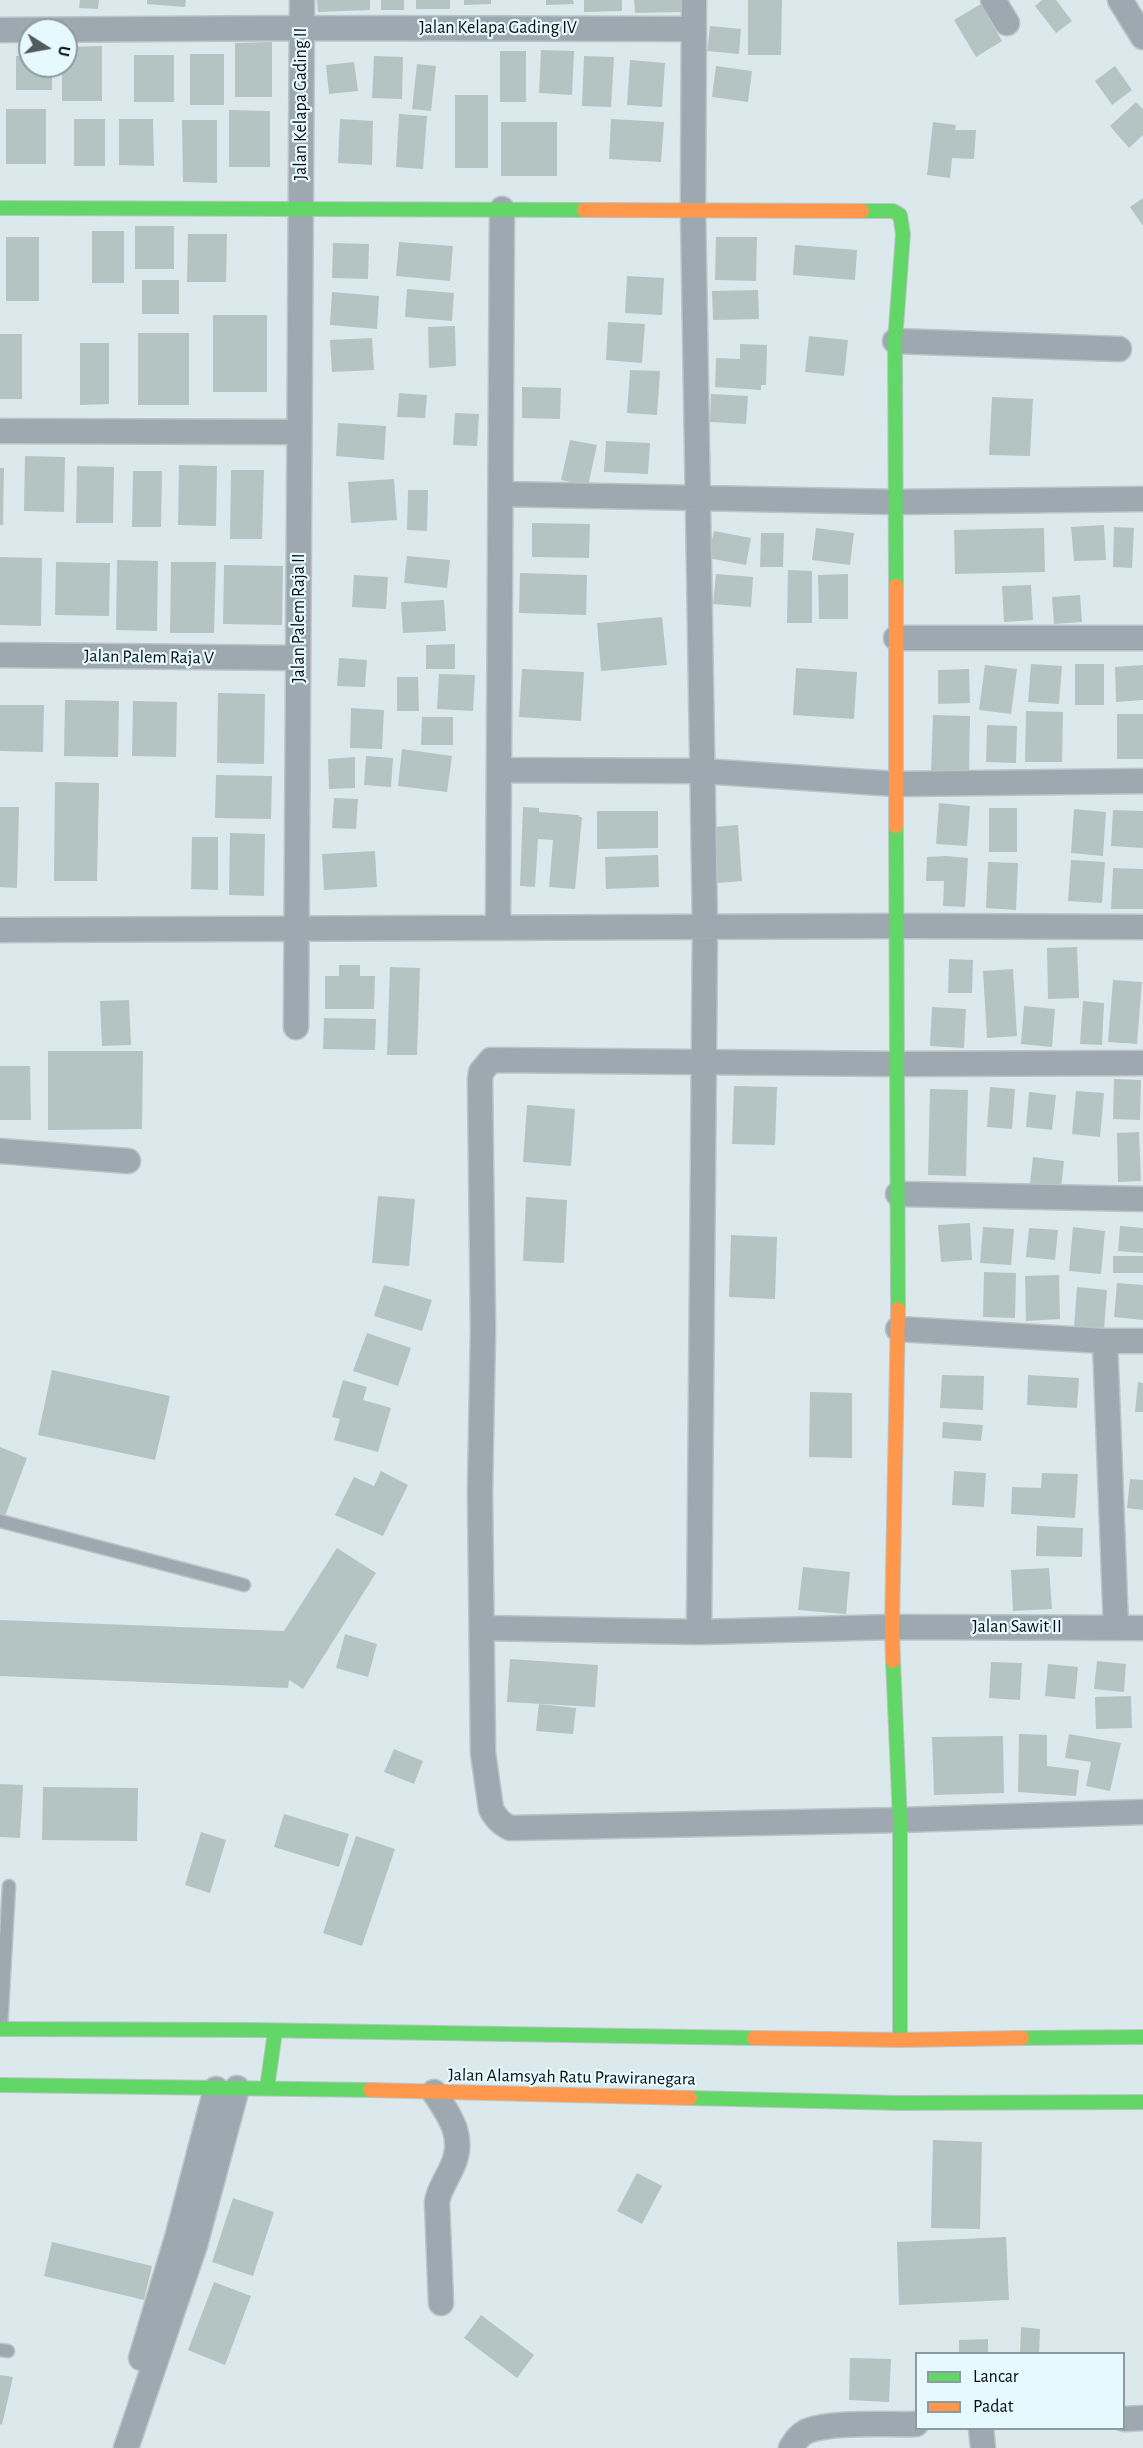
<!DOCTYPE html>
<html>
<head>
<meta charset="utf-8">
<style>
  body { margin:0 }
  #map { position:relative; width:1143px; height:2448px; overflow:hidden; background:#dce9ec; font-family:"Alegreya Sans",sans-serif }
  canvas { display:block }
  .legend { position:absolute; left:915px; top:2352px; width:210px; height:78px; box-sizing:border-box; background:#e6f9fe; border:2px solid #8c9b9f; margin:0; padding:8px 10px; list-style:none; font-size:18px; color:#060e10 }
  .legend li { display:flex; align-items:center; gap:12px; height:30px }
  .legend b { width:30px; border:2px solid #8c9b9f }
  .north { position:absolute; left:18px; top:18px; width:60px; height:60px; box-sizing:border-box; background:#e6f9fe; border:2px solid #8c9b9f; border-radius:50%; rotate:101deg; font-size:16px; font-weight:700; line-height:24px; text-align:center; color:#060e10 }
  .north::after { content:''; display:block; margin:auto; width:21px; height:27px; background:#515b5d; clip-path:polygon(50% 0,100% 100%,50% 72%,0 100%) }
</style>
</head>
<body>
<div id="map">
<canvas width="1143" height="2448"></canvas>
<ul class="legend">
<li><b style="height:8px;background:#63d668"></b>Lancar</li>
<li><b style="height:8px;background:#ff974d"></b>Padat</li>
</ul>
<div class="north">U</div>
</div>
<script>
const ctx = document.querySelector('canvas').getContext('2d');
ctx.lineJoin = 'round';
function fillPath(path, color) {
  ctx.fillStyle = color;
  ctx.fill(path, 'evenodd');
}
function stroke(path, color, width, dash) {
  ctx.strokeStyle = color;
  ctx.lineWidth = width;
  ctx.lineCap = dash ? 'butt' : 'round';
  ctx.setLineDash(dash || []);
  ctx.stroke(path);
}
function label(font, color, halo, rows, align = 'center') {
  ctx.font = font + ' "Alegreya Sans",sans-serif';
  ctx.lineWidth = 4.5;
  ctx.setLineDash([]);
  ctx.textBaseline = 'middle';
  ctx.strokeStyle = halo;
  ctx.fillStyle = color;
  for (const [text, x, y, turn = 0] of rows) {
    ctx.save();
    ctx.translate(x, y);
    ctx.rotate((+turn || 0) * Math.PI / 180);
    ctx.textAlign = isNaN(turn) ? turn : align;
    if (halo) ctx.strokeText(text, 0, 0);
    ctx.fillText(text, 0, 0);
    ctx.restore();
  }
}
const building = new Path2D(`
  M80 0H99L98 9 79 8Z
  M147 0H186L185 7 147 4Z
  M317 0H370V10L318 12Z
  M381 0H404V10H381Z
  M416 0H450V9H416Z
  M464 0H491V4L464 5Z
  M546 0H573L574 4 546 5Z
  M584 0H622V11L584 12Z
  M634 0H683V12L635 13Z
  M748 0H782L781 55H748Z
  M1042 0H1056L1072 21 1056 33 1035 6Z
  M981 4 1002 41 976 57 954 20Z
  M710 26 741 29 739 54 707 51Z
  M272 42V97H235V43Z
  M102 46V101H62V66H66V47Z
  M541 50 574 51 572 95 539 93Z
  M500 51H526V102H500Z
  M190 54H224V105H190Z
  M134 55H174V102H134Z
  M16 56H30V66H52V90H16Z
  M374 56 403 57 402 99 372 98Z
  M584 56 614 57 611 107 582 106Z
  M630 60 665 63 662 107 627 105Z
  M354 62 358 91 329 94 326 65Z
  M417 64 436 66 431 111 412 109Z
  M716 66 752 71 748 102 712 97Z
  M1115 66 1132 90 1112 105 1095 81Z
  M455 95H488V168H455Z
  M1136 102 1143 109V135L1129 148 1110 126Z
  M6 109H46V164H6Z
  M229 110 270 111V167H229Z
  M399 114 427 116 423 169 396 167Z
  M74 119H105V166H74Z
  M119 119H153L154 166 119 165Z
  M340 119 373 121 372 165 338 163Z
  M611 119 664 122 661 162 609 159Z
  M182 120H217V183L183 182Z
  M501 122H557V176H501Z
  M933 122 956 125 955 130H976L974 159 952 158 950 178 927 175Z
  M1143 198V226L1130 207Z
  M135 226H174V269H135Z
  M92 231H124V283H92Z
  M188 234H227L226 282H187Z
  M6 237H39V301H6Z
  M716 237H757L756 281 715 280Z
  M399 242 453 246 450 281 396 276Z
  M333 243 369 244 368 279 332 278Z
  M795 245 857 250 855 280 793 275Z
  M627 276 664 278 662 315 625 313Z
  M142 280H179V314H142Z
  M407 289 454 293 452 321 405 317Z
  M758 290 759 319 713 320 712 291Z
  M332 292 379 296 377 329 330 325Z
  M213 315H267V392H213Z
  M608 322 645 324 642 363 606 360Z
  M455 326 456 366 429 368 428 327Z
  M138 333H189V405H138Z
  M0 334H22V399H0Z
  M809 336 848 340 844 376 805 372Z
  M372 338 374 370 332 372 330 340Z
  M80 343H109V404L80 405Z
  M740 344 767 345 766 385H761V390L715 387 716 358 740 359Z
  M630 370 660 371 657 415 627 413Z
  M522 387 561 388 560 419 522 418Z
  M399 393 427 395 425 418 397 417Z
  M711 394 748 396 746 424 710 422Z
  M992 397 1033 399 1030 456 989 455Z
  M455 413 479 414 477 446 453 445Z
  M338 423 386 426 384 460 336 456Z
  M570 440 597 445 588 486 561 480Z
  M606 441 650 443 648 474 604 472Z
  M25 456 65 457 64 512 24 511Z
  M179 465 217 466 216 526 178 525Z
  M77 466 114 467 113 523H76Z
  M0 468H4L3 525H0Z
  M231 470H264L262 539H230Z
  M133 471H162L161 527H132Z
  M394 479 397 520 351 523 348 482Z
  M408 490H428L427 531 407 530Z
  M532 523 590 524 589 558 532 557Z
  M1104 525 1106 560 1074 561 1071 527Z
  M1114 527 1134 528 1132 568 1113 567Z
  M816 528 854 533 850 565 812 560Z
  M1044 528 1045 572 955 574 954 530Z
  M714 531 751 538 746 565 708 558Z
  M761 533H784L783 567H760Z
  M407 556 450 560 447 588 404 583Z
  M0 557 42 558 41 626 0 625Z
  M117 560 158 561 157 631 116 630Z
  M56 562 110 563 109 616 55 615Z
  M171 562H216L214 633H170Z
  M224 565 283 566 282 625 223 624Z
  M788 570 812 571V623H787Z
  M520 573 587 575 586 615 519 613Z
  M716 574 753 577 751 607 713 604Z
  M848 574V619H819L818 575Z
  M354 575 388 577 386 609 352 607Z
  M1031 585 1033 620 1004 622 1002 586Z
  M1080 595 1082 622 1054 624 1052 597Z
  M444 600 446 631 403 633 401 602Z
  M662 617 667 665 601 671 597 623Z
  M455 644V669H426V645Z
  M339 658 367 660 365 687 337 686Z
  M1031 664 1062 666 1059 704 1028 702Z
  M1075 664H1104V705H1075Z
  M985 665 1017 669 1011 714 979 710Z
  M1143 665V700L1116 702 1115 667Z
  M796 668 857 672 854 719 793 715Z
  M522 669 584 672 581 721 519 717Z
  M969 669 970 703 938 704V670Z
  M439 674 475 675 473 711 437 709Z
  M397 677H418L419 711H397Z
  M218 693 265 694 264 764 217 763Z
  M65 700 119 701 118 757 64 756Z
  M133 701 177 702 176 757 132 756Z
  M0 705H44L43 752 0 751Z
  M351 708 384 710 382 749 350 748Z
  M1026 711 1063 712 1062 762H1025Z
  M1117 714H1143V759H1117Z
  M933 715 970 716 969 774 931 773Z
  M422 717H453V745H421Z
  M987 725 1017 726 1016 763 986 762Z
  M402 749 452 756 447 792 398 786Z
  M366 756 393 758 391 787 364 785Z
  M355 757V788L329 789 328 759Z
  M216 775 272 776 271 819 215 818Z
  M55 782 99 783 97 881H54Z
  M334 798 358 799 356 829 332 828Z
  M939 803 970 806 967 846 936 844Z
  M0 807H19L17 888 0 887Z
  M523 807 539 808V812L579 815V817H582L575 889 549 887 553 840 538 839 535 887 520 886Z
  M989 808H1017V852H989Z
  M1074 809 1106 812 1103 856 1071 853Z
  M1113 810 1143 811V848L1111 846Z
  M597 811H658V848L597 849Z
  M738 825 742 881 717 883 713 827Z
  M230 833 265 834 264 896 229 895Z
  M192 837H218V890L191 889Z
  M375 851 377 887 324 890 322 854Z
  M658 855 659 887 606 889 605 857Z
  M946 856 968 858 965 907 943 906 944 881H926L927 857Z
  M1071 860 1105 862 1102 903 1068 901Z
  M988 862 1018 863 1016 910 986 908Z
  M1113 868 1143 869V909H1111Z
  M1077 947 1079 998 1048 999 1047 948Z
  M949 959 973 960 972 993H948Z
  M339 965H360V976H375L374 1009H325V976H339Z
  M390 967 420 968 417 1055H387Z
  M1013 969 1017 1036 987 1038 983 971Z
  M1113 980 1142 982 1137 1044 1108 1042Z
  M129 1000 131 1045 102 1046 100 1001Z
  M1083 1001 1104 1003 1102 1045 1080 1044Z
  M1024 1006 1055 1009 1052 1047 1021 1044Z
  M932 1007 966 1009 964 1048 930 1046Z
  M324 1018 376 1019 375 1050 323 1049Z
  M48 1051H143L142 1129 48 1130Z
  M0 1066H30L31 1120H0Z
  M1114 1079 1141 1080 1140 1120 1113 1119Z
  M734 1086 777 1087 775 1145 732 1144Z
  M990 1087 1015 1089 1012 1129 987 1127Z
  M930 1089 968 1090 966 1176 928 1175Z
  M1076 1091 1104 1093 1100 1137 1072 1134Z
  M1029 1092 1056 1095 1052 1130 1026 1127Z
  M527 1105 575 1109 571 1166 523 1162Z
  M1139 1132 1141 1181 1118 1182 1117 1133Z
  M1033 1157 1064 1161 1061 1188 1030 1184Z
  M378 1196 415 1199 409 1266 372 1263Z
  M526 1197 567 1200 564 1263 523 1261Z
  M970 1223 972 1260 941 1262 938 1225Z
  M1120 1226 1143 1228V1253L1118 1251Z
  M983 1227 1014 1229 1011 1265 980 1263Z
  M1073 1227 1105 1231 1101 1274 1069 1271Z
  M1029 1228 1058 1230 1055 1260 1026 1257Z
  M731 1235 777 1237 775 1299 729 1297Z
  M1113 1256H1143V1273H1113Z
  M984 1272 1016 1273 1015 1318 983 1317Z
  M1059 1275 1060 1319 1026 1321 1025 1276Z
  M1117 1283 1143 1285V1320L1114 1317Z
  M384 1285 432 1300 422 1331 374 1316Z
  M1077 1287 1107 1290 1104 1330 1074 1327Z
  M367 1333 411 1348 398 1386 353 1371Z
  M52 1370 170 1396 155 1460 38 1435Z
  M942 1375 984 1376 983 1410 940 1408Z
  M1028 1375 1079 1378 1077 1408 1027 1405Z
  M343 1380 367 1387 363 1400 391 1408 378 1452 334 1440 340 1419 332 1417Z
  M1138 1382 1143 1383V1412H1135Z
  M810 1392 852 1393V1458L809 1457Z
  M943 1422 983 1425 981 1441 942 1438Z
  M0 1447 27 1458 5 1516 0 1514Z
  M381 1471 408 1485 383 1536 335 1515 354 1477 374 1486Z
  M954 1471 986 1473 984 1507 952 1505Z
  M1042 1473 1078 1474 1075 1518 1011 1514 1012 1487 1041 1488Z
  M1130 1479 1143 1480V1510L1127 1508Z
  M1037 1526 1083 1528 1082 1557 1036 1556Z
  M337 1548 376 1573 303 1689 289 1680 288 1688 0 1676V1620L284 1631Z
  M803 1567 850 1572 846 1614 798 1610Z
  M1049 1568 1052 1609 1013 1611 1011 1570Z
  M345 1634 377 1644 368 1677 336 1668Z
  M510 1659 598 1665 595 1707 507 1702Z
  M1097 1661 1126 1664 1124 1692 1094 1689Z
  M991 1662 1022 1663 1020 1700 989 1698Z
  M1048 1664 1078 1667 1075 1699 1045 1696Z
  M1131 1696 1132 1728 1096 1729 1095 1697Z
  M539 1704 576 1708 573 1734 536 1731Z
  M1019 1734 1047 1735V1766L1079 1770 1076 1796 1018 1792Z
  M1069 1734 1121 1743 1110 1791 1086 1786 1091 1762 1065 1758Z
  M1003 1736 1004 1793 934 1795 932 1737Z
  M394 1749 423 1761 414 1784 384 1772Z
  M0 1784 23 1785 20 1838 0 1837Z
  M43 1787 138 1788 137 1841 42 1840Z
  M284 1814 349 1834 339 1867 274 1847Z
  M201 1832 226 1840 210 1893 185 1885Z
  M356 1836 395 1849 362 1946 323 1933Z
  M933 2140 982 2142 980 2229 931 2228Z
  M637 2173 662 2186 642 2224 617 2211Z
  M233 2198 274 2212 253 2276 212 2262Z
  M1006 2237 1009 2300 899 2305 897 2242Z
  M52 2242 152 2266 144 2300 44 2276Z
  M214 2282 251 2296 225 2365 188 2350Z
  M481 2315 534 2355 517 2378 464 2338Z
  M1021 2327 1040 2329 1039 2354H1020Z
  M988 2339V2354H959V2340Z
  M850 2358 891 2359 889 2402 849 2400Z
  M0 2375 13 2377 2 2425 0 2424Z`);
const lane = new Path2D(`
  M0 1521 244 1585
  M1 2028 9 1886
  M0 2350 8 2351`);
const street = new Path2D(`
  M694 0 693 209 705 927 699 1632
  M993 0 1007 23
  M1120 0 1143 37
  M0 30 302 28 694 29
  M895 341 1119 349
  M0 431 299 432
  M501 494 895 502 1143 499
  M896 638H1143
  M0 655 298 658
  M499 770 702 771 896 784 1143 781
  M498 928 502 209
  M0 930 896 926 1143 927
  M296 1027 302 0
  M1143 1063 897 1064 491 1060 481 1072 480 1079 483 1329 480 1492 483 1753 491 1809C496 1818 500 1823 510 1828L900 1820 1143 1812
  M0 1151 128 1161
  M898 1194 1143 1199
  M898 1329 1105 1341H1143
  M1105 1341 1116 1628
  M483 1628 699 1632 892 1627 1143 1628
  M434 2092C450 2116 466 2138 452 2167 447 2179 439 2189 437 2202L441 2303
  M141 2358 177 2238 216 2089
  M1124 2419 1143 2418
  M981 2428 983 2448
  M126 2448 195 2245 237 2088
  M791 2448C796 2440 799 2435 807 2431 833 2421 887 2425 916 2424`);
const fast = new Path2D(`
  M0 208 584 210
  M862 211H893L900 215 903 234 895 341 896 586
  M896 826 898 1309
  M893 1661 900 1820V2040
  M0 2029 252 2030 754 2038
  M1022 2038 1143 2037
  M0 2085 370 2090
  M267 2088 275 2032
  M690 2098 899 2103 1143 2102`);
const slow = new Path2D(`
  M584 210 862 211
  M896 586V826
  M893 1661 892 1627 898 1309
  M754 2038 900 2040 1022 2038
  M370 2090 690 2098`);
const streetNames = [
  ["Jalan Kelapa Gading IV",498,28],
  ["Jalan Kelapa Gading II",301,104,-90],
  ["Jalan Palem Raja II",299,618,-90],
  ["Jalan Palem Raja V",149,657,1],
  ["Jalan Sawit II",1017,1627],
  ["Jalan Alamsyah Ratu Prawiranegara",572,2077,1]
];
fillPath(building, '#b4c4c3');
stroke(lane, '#bbc5c7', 15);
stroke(street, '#bbc5c7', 27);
stroke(fast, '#bbc5c7', 16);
stroke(slow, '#bbc5c7', 16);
stroke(lane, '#9ea8b0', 12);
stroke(street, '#9ea8b0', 24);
stroke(fast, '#63d668', 14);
stroke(slow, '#ff974d', 14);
label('18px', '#060e10', '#e6f9fe', streetNames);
</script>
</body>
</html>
